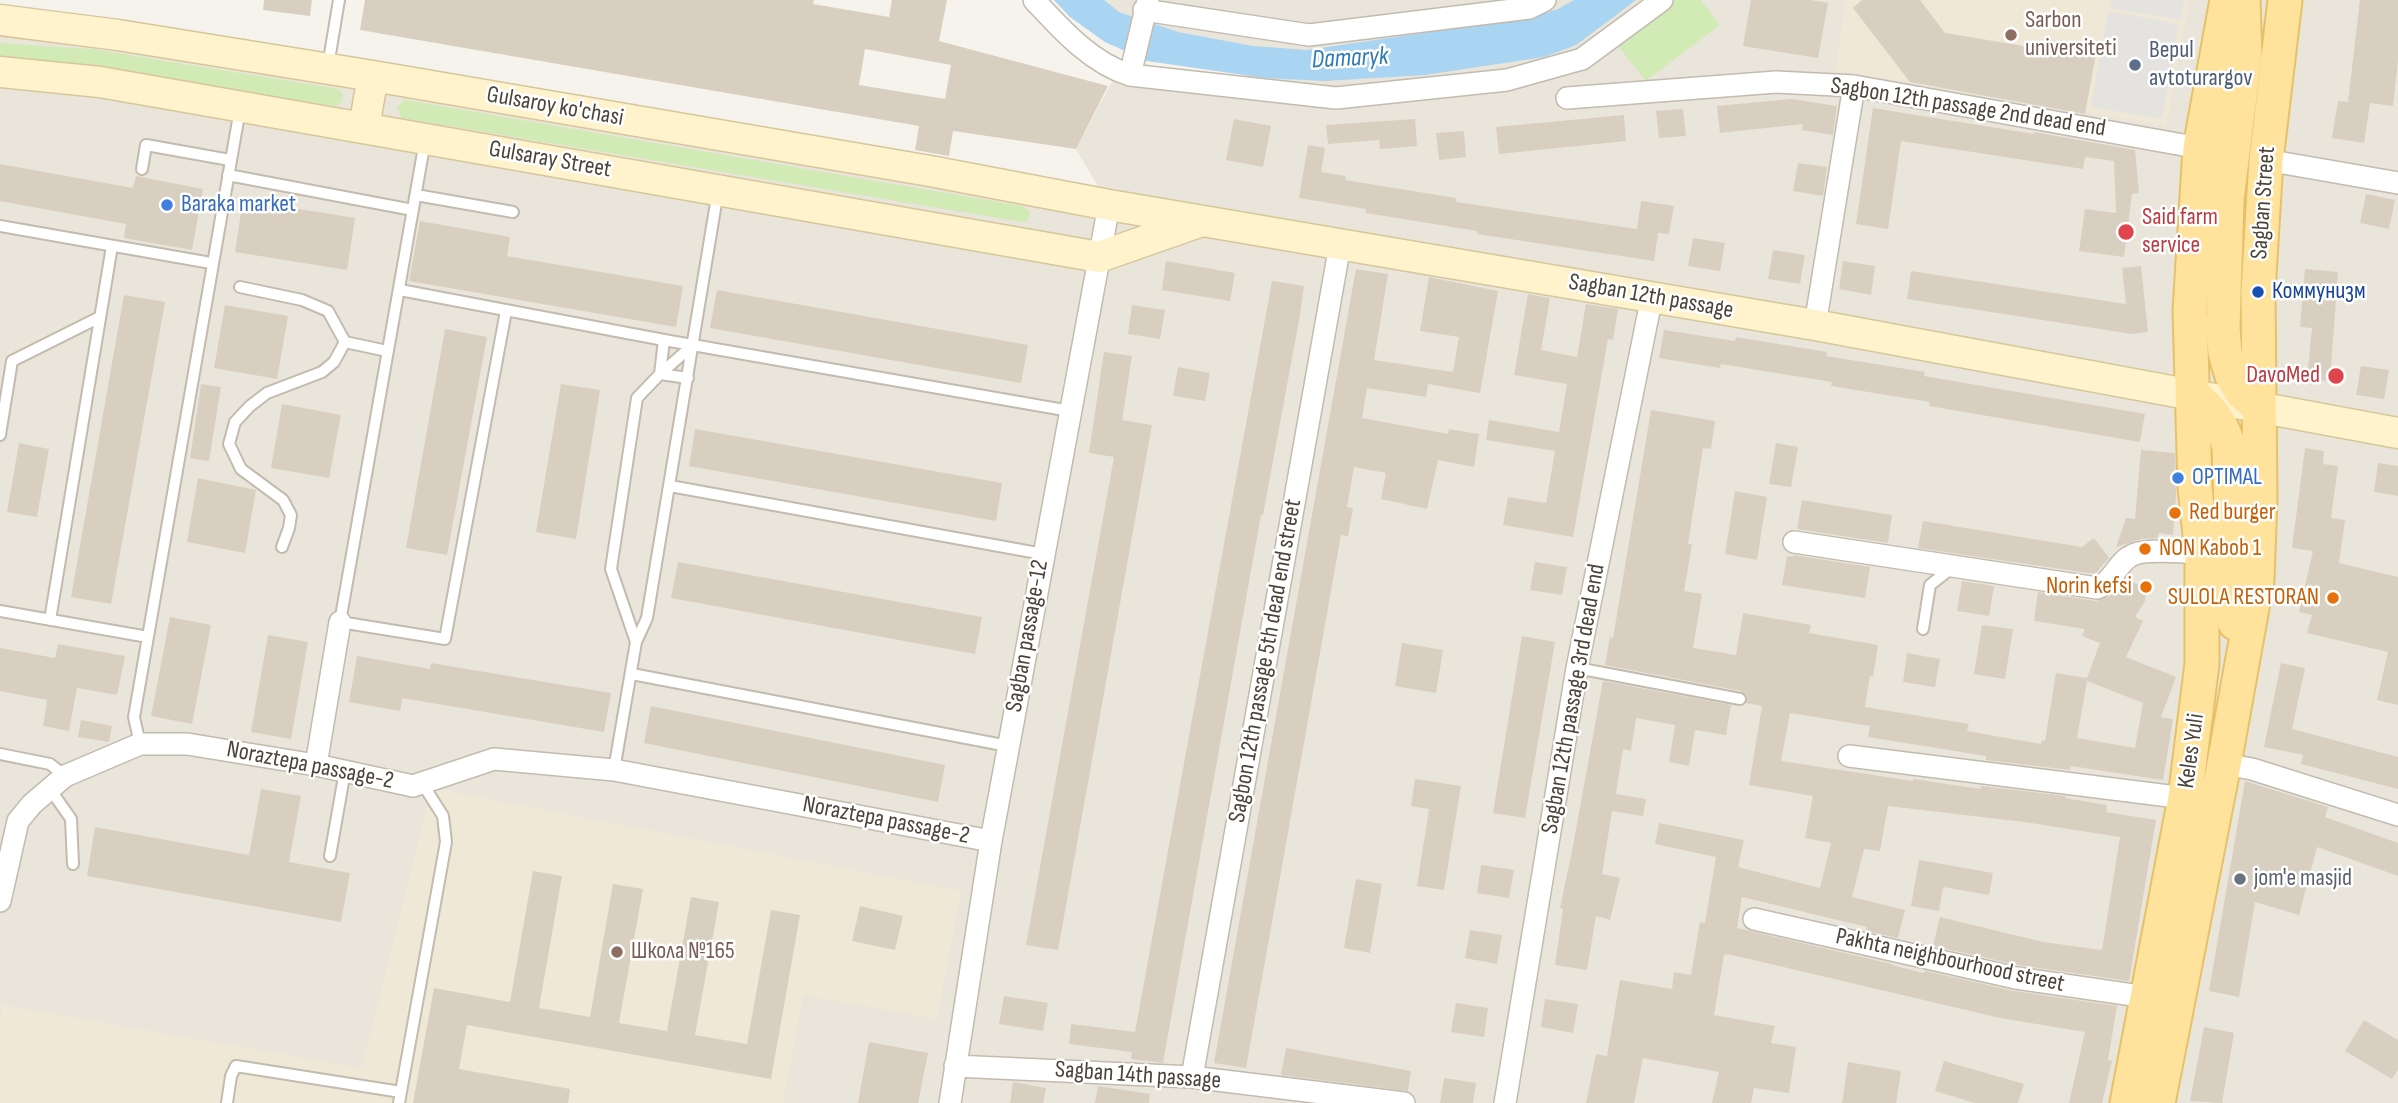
<!DOCTYPE html>
<html>
<head>
<meta charset="utf-8">
<style>
  body { margin:0 }
  canvas { display:block; background:#f6f3ec }
</style>
</head>
<body>
<canvas width="2398" height="1103"></canvas>
<script>
const ctx = document.querySelector('canvas').getContext('2d');
ctx.lineJoin = 'round';
function fillPath(path, color) {
  ctx.fillStyle = color;
  ctx.fill(path, 'evenodd');
}
function stroke(path, color, width, dash) {
  ctx.strokeStyle = color;
  ctx.lineWidth = width;
  ctx.lineCap = dash ? 'butt' : 'round';
  ctx.setLineDash(dash || []);
  ctx.stroke(path);
}
function label(font, color, halo, rows, align = 'center') {
  ctx.font = font + ' "Sofia Sans Condensed",sans-serif';
  ctx.lineWidth = 5;
  ctx.setLineDash([]);
  ctx.textBaseline = 'middle';
  ctx.strokeStyle = halo;
  ctx.fillStyle = color;
  for (const [text, x, y, turn = 0] of rows) {
    ctx.save();
    ctx.translate(x, y);
    ctx.rotate((+turn || 0) * Math.PI / 180);
    ctx.textAlign = isNaN(turn) ? turn : align;
    if (halo) ctx.strokeText(text, 0, 0);
    ctx.fillText(text, 0, 0);
    ctx.restore();
  }
}
const residential = new Path2D(`
  M1086 0H1616L1530 39 1239 56Z
  M1619 0H2398V1103H0V20L1108 204 1076 149 1117 72 1243 89 1247 60 1300 65Z`);
const education = new Path2D(`
  M1845 0H2189L2166 126 1836 70Z
  M432 788 961 891 937 1019 803 995 783 1103H0V1024L3 1005 361 1068Z`);
const green = new Path2D(`
  M1670 0H1701L1720 25 1646 81 1615 42Z
  M0 43 92 49 338 89 343 94 342 102 335 106 87 66 0 60Z
  M405 100 1022 206 1030 211 1028 221 1021 222 401 118 397 107Z`);
const parking = new Path2D(`
  M2111 0H2184L2181 20 2110 8Z
  M2108 11 2179 24 2162 119 2091 107Z`);
const water = new Path2D(`
  M1054 0H1104L1119 12 1178 32 1253 46 1307 50 1532 17 1558 9 1574 0H1636L1576 45 1544 57 1425 75 1325 81 1265 78 1147 61 1105 42 1070 17Z`);
const building = new Path2D(`
  M264 0H312L310 16 263 10Z
  M365 0H814L813 4 889 17 892 0H947L939 41 1108 86 1076 149 953 131 949 156 915 150 919 126 360 30ZM865 49 951 65 945 99 859 85Z
  M1751 0H1811L1828 3 1818 58 1743 46Z
  M1862 0H1920L1945 33 2048 50 2050 40 2097 48 2085 114 1910 82 1853 8Z
  M2360 0H2398V61L2393 106 2370 103 2364 143 2332 138 2338 101 2348 102Z
  M1791 99 1837 106 1833 135 1802 130 1803 124 1720 133 1717 106Z
  M1873 108 2034 134V132L2135 150 2139 193 2132 194 2124 257 2079 251 2085 209 2116 213 2114 161 2085 157 2083 169 1901 141 1888 229 1856 224Z
  M1683 109 1686 136 1659 138 1656 111Z
  M1624 115 1626 141 1499 154 1496 127Z
  M1234 119 1271 126 1263 167 1226 160Z
  M1415 119 1417 146 1380 149 1379 140 1328 144 1326 125Z
  M1464 131 1466 157 1439 160 1436 133Z
  M1308 145 1325 148 1321 172 1346 176 1345 180 1456 198V202L1637 229 1641 201 1674 206 1669 234 1658 233 1654 261 1477 234V231L1366 213V209L1299 198Z
  M1798 163 1827 167 1823 196 1793 191Z
  M0 164 133 188 136 176 203 189 192 250 124 238 126 224 0 201Z
  M2366 194 2395 200 2389 229 2360 223Z
  M243 200 355 218 347 270 235 252Z
  M420 221 510 237 507 256 683 286 676 327 409 281Z
  M1693 238 1725 243 1720 271 1688 266Z
  M1773 250 1805 255 1800 284 1768 279Z
  M1166 261 1235 273 1230 301 1162 290Z
  M1843 261 1875 266 1871 295 1839 289Z
  M2141 266 2148 332 2132 334 1907 299 1911 271 2126 304 2122 268Z
  M1356 269 1388 274 1374 360 1453 372 1459 337 1420 331 1429 277 1498 291 1480 393 1428 384 1426 397 1367 388 1362 418 1448 434 1449 429 1479 434 1474 467 1438 460 1427 509 1381 499 1386 473 1354 467 1347 507 1353 508 1348 536 1341 535 1246 1068 1214 1063Z
  M2305 269 2338 272 2330 381 2307 379 2312 328 2300 327Z
  M1272 281 1304 286 1300 315 1263 515H1261L1163 1063 1131 1059 1132 1052 1069 1044 1071 1024 1135 1032Z
  M717 290 1028 345 1021 383 710 328Z
  M1528 294 1550 298 1541 350 1577 357 1586 304 1618 309 1613 340 1608 339 1573 537 1503 525 1508 497 1546 503 1555 451 1486 440 1489 420 1559 432 1567 384 1514 375Z
  M124 295 165 302 111 604 71 597Z
  M225 305 288 316 277 379 214 368Z
  M1132 305 1165 310 1160 339 1128 334Z
  M445 329 487 337 447 555 406 548Z
  M1664 330 1735 341 1736 337 1827 352 1826 356 1925 372 1924 376 2145 414 2140 442 1929 406 1930 402 1831 386 1832 382 1721 364 1720 368 1659 358Z
  M1104 352 1132 356 1122 420 1152 425 1058 950 1026 945 1114 457 1089 453Z
  M2361 366 2389 370 2384 399 2356 395Z
  M1178 367 1210 373 1205 401 1173 396Z
  M201 384 221 387 209 461 190 458Z
  M561 384 600 390 576 539 536 532Z
  M282 404 341 415 329 478 271 468Z
  M1651 410 1715 421 1711 449 1703 448 1688 544H1692L1684 591 1702 594 1693 648 1736 655 1743 613 1811 625 1809 633 1878 645 1873 677 1870 676 1865 707 1969 724 1967 731 2041 744 2042 740 2045 741 2056 673 2087 678 2100 643 2082 636 2085 629 2034 621 2038 592 2096 601 2110 596 2125 580 2146 587 2145 601 2135 617 2143 621 2126 657 2176 677 2161 717 2173 719 2163 780 2071 766 2070 770 1986 760V756L1868 737 1870 726 1790 713 1781 761 1913 781V779L1981 789V786L2066 796 2065 798 2107 805 2106 812 2156 820 2129 981 2018 965 1933 946 1940 917 2043 942 2102 950 2120 837 2024 822 1888 806 1880 851 1864 849 1852 897 1905 910 1898 938 1866 931 1867 927 1742 897 1737 928 1892 964V965L1923 973 1926 971 2014 991 2117 1006 2108 1060 2112 1061 2102 1103H2069L2085 1032 2000 1018 1728 954 1724 955 1714 1015 1775 1026 1771 1043 1796 1047 1789 1093 1754 1088 1751 1103H1712L1719 1072 1643 1058 1634 1103H1586L1596 1054 1607 1056 1620 980 1672 989 1674 972 1691 975 1700 922 1705 923 1716 857 1655 844 1659 823 1744 840 1738 867 1820 888 1831 843 1805 838 1813 796 1749 785 1762 706 1746 703 1747 696 1741 691 1605 665 1610 637 1613 638ZM2087 681 2143 703 2135 748 2077 738Z
  M695 429 1002 483 996 521 689 466Z
  M19 443 49 449 37 517 7 512Z
  M1776 443 1798 447 1791 487 1769 484Z
  M2305 448 2324 451 2323 464 2338 466 2331 518 2345 520 2339 563 2398 577V705L2377 700 2388 652 2307 633 2312 615 2299 612 2313 551 2292 548Z
  M2141 450 2175 453 2176 495 2173 535 2159 533 2158 538 2141 539 2116 547 2126 518 2135 519Z
  M2378 463 2398 466V496L2374 492Z
  M198 478 256 490 245 553 187 542Z
  M1735 491 1767 497 1757 560 1725 554Z
  M1802 500 1892 515 1888 543 1797 529Z
  M1923 521 2082 547 2094 538 2109 558 2095 574 1918 548Z
  M1793 555 1870 567 1865 598 1782 585 1787 556 1793 557Z
  M678 562 982 617 975 654 671 598Z
  M1535 562 1567 567 1562 595 1530 590Z
  M1962 581 1994 586 1989 616 1957 611Z
  M170 617 211 625 192 724 151 716Z
  M1982 625 2013 629 2005 679 1974 674Z
  M268 635 308 642 291 739 251 732Z
  M1522 636 1555 642 1525 818 1493 813Z
  M1402 643 1443 650 1436 693 1395 686Z
  M58 644 125 656 117 695 77 688 69 731 43 726 47 700 0 691V648L55 658Z
  M1907 653 1940 659 1935 687 1903 682Z
  M357 656 430 669 431 663 611 693 604 732 402 698 400 711 349 702Z
  M2281 663 2305 668 2292 729 2398 757V789L2301 764 2303 755 2264 747Z
  M1603 681 1731 705 1726 735 1695 730 1689 766 1669 762 1675 725 1636 718 1631 751 1623 749 1616 794 1646 799 1643 816 1612 811 1602 874 1620 878 1610 920 1596 916 1587 970 1555 965 1563 909 1560 908 1572 851Z
  M651 706 945 765 938 802 644 743Z
  M81 720 112 726 109 742 78 737Z
  M1415 779 1461 786 1444 890 1417 886 1429 809 1411 806Z
  M2245 781 2328 807 2325 817 2398 843V876L2317 847 2299 915 2255 902 2239 997 2209 991Z
  M261 789 301 796 289 862 350 873 341 922 87 876 95 827 249 855Z
  M1919 860 1993 873 1989 895 1943 887 1939 911 1911 906Z
  M1481 865 1514 870 1509 898 1477 893Z
  M533 871 562 876 539 1008 590 1017 613 884 643 889 619 1023 667 1031 691 897 719 902 695 1035 747 1044 771 910 800 915 771 1079 467 1025 459 1069 570 1089 568 1103H413L434 988 510 1002Z
  M1356 879 1382 884 1370 953 1344 948Z
  M860 906 903 916 895 950 852 941Z
  M1470 930 1502 935 1497 964 1465 958Z
  M1004 996 1048 1003 1043 1031 999 1024Z
  M1545 999 1578 1004 1573 1033 1541 1027Z
  M1456 1003 1488 1008 1484 1037 1451 1032Z
  M2364 1020 2398 1040V1069L2392 1079 2345 1051Z
  M2204 1027 2234 1033 2222 1103 2190 1101Z
  M869 1042 928 1053 918 1103H858Z
  M1286 1048 1411 1071 1408 1091 1281 1075Z
  M1944 1061 2024 1084 2018 1103H1975L1935 1091Z
  M1848 1062 1901 1071 1896 1103H1842Z
  M1444 1078 1476 1083 1473 1103H1440Z
  M1013 1082 1046 1088 1043 1103H1010Z
  M1098 1086 1150 1094 1149 1103H1095Z`);
const lane = new Path2D(`
  M328 66 339 0
  M425 141 340 622 445 639 506 311
  M142 169 146 145 230 160
  M228 175 413 210
  M416 195 513 212
  M0 226 211 263
  M240 287 302 300 328 311 345 342
  M400 290 664 340 1070 411
  M664 340 660 374 688 378
  M0 435 12 361 100 317
  M670 486 1043 554
  M282 547 289 528 291 515 283 500 241 469 229 444 235 422 250 406 267 393 322 372 334 362 345 342 387 351
  M0 611 148 637
  M50 620 112 246
  M1923 629 1930 585 1953 567
  M636 642 611 569 637 398 660 374 693 345
  M1577 668 1740 699
  M632 674 1008 746
  M140 744 134 717 240 109
  M0 754 50 764 65 776
  M614 770 636 642 647 618 718 191
  M50 789 71 819 73 864
  M330 856 345 771
  M227 1103 231 1076 236 1066 401 1092
  M399 1103 446 842 443 816 422 783`);
const street = new Path2D(`
  M1034 0C1061 29 1091 63 1130 75L1336 98 1507 80 1582 59 1662 0
  M1144 10 1309 35 1529 8 1545 0
  M1130 75 1148 0
  M1567 98 1776 82 1854 86 2200 148
  M2266 160 2398 183
  M1815 325 1854 86
  M1794 542 2097 588C2112 583 2116 565 2129 557 2142 547 2185 553 2202 553
  M1849 756 2185 798
  M2224 764 2252 769 2398 815
  M316 765 340 622
  M0 901 18 821 32 804 65 776 140 744H187L316 765 413 786 494 759 614 770 991 841
  M1754 919 2016 978 2147 997
  M955 1066 1192 1077 1404 1103
  M1192 1077 1340 245
  M950 1103 991 841 1109 205
  M1505 1103 1577 668 1652 296`);
const secondary = new Path2D(`
  M0 20 118 35 373 76 930 171 1109 205 1815 325 2398 433
  M0 72 100 82 1099 257 1199 222
  M364 127 373 76`);
const primary = new Path2D(`
  M2243 0 2245 56 2227 199 2223 328 2225 353 2232 376 2241 392 2259 407
  M2192 394C2211 408 2223 424 2229 447L2235 623
  M2127 1103 2185 798 2202 664V553L2195 488 2190 311 2200 148 2227 0
  M2158 1103 2224 764 2257 580 2260 498 2258 292 2266 160 2285 0`);
const markers = [
  [2011,35,7,"#8d6e63"],
  [2135,65,7,"#5c6f8a"],
  [167,205,7,"#3f7fe0"],
  [2126,232,9,"#e0444e"],
  [2258,292,7,"#1a4fb4"],
  [2336,376,9,"#e0444e"],
  [2178,478,7,"#3f7fe0"],
  [2175,513,7,"#e8710a"],
  [2145,549,7,"#e8710a"],
  [2146,587,7,"#e8710a"],
  [2333,598,7,"#e8710a"],
  [2240,879,7,"#6b7280"],
  [617,952,7,"#8d6e63"]
];
const educationNames = [
  ["Sarbon",2025,21],
  ["universiteti",2025,49],
  ["Школа №165",631,952]
];
const serviceNames = [
  ["Bepul",2149,51],
  ["avtoturargov",2149,79]
];
const streetNames = [
  ["Gulsaroy ko'chasi",555,107,10],
  ["Sagbon 12th passage 2nd dead end",1968,108,9],
  ["Gulsaray Street",550,160,10],
  ["Sagban Street",2264,203,-86],
  ["Sagban 12th passage",1651,297,10],
  ["Sagban passage-12",1028,636,-80],
  ["Sagbon 12th passage 5th dead end street",1266,661,-80],
  ["Sagban 12th passage 3rd dead end",1574,699,-80],
  ["Keles Yuli",2192,751,-82],
  ["Noraztepa passage-2",310,766,11],
  ["Noraztepa passage-2",886,821,11],
  ["Pakhta neighbourhood street",1950,961,12],
  ["Sagban 14th passage",1138,1076,4]
];
const shopNames = [
  ["Baraka market",181,205],
  ["OPTIMAL",2192,478]
];
const healthNames = [
  ["Said farm",2142,218],
  ["service",2142,246],
  ["DavoMed",2320,376,"right"]
];
const transitNames = [
  ["Коммунизм",2272,292]
];
const foodNames = [
  ["Red burger",2189,513],
  ["NON Kabob 1",2159,549],
  ["Norin kefsi",2132,587,"right"],
  ["SULOLA RESTORAN",2319,598,"right"]
];
const worshipNames = [
  ["jom'e masjid",2254,879]
];
const waterNames = [
  ["Damaryk",1350,59,-3]
];
fillPath(residential, '#eae5da');
fillPath(education, '#efe8d6');
fillPath(green, '#d2eab5');
fillPath(parking, '#e5e3e0');
fillPath(water, '#a9d4f2');
fillPath(building, '#d8cfc1');
stroke(lane, '#c2bbae', 14);
stroke(street, '#c2bbae', 24);
stroke(secondary, '#d6c79b', 33);
stroke(primary, '#e6c16a', 37);
stroke(lane, '#fff', 10);
stroke(street, '#fff', 21);
stroke(secondary, '#fff3cd', 30);
stroke(primary, '#ffe39c', 33);
for (const [x, y, r, color] of markers) {
  const dot = new Path2D();
  dot.arc(x, y, r, 0, 2 * Math.PI);
  ctx.fillStyle = color;
  ctx.fill(dot);
  stroke(dot, '#fff', 2.5);
}
label('24px', '#785e54', '#fff', educationNames, 'left');
label('24px', '#4e5e75', '#fff', serviceNames, 'left');
label('24px', '#4b4439', '#fff', streetNames);
label('24px', '#366cbe', '#fff', shopNames, 'left');
label('24px', '#be3a42', '#fff', healthNames, 'left');
label('24px', '#164399', '#fff', transitNames, 'left');
label('24px', '#c56008', '#fff', foodNames, 'left');
label('24px', '#5b616d', '#fff', worshipNames, 'left');
label('italic 26px', '#2e7ab2', '#fff', waterNames);
</script>
</body>
</html>
